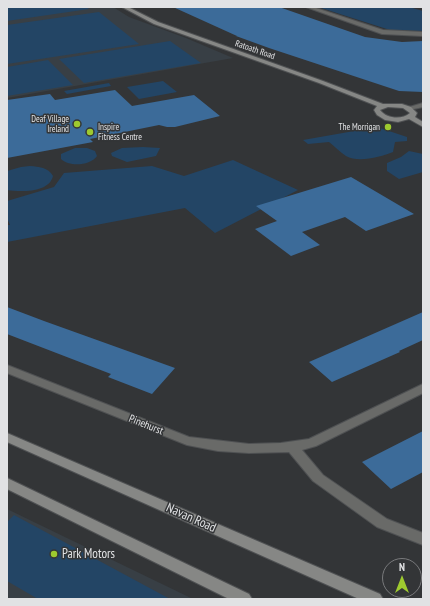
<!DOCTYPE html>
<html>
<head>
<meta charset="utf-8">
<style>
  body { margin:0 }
  #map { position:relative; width:430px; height:606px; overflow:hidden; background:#333537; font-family:"PT Sans Narrow",sans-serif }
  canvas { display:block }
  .frame { position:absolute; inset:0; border:8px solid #e1e2e4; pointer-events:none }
  .north { position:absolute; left:382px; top:558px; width:40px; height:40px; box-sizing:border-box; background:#333537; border:1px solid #797a7c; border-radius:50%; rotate:0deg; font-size:11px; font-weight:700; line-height:16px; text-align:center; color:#e1e2e4 }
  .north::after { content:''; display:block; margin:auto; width:14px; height:18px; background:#9eca2f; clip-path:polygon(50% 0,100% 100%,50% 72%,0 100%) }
</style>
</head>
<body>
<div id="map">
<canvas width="430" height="606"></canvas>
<div class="frame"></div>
<div class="north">N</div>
</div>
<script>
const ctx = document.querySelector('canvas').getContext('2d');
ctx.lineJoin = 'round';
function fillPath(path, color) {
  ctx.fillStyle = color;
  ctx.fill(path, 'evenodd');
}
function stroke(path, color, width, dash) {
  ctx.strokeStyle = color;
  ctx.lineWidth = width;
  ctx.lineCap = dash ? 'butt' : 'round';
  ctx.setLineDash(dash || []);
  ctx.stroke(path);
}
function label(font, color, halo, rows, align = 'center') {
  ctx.font = font + ' "PT Sans Narrow",sans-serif';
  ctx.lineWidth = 3;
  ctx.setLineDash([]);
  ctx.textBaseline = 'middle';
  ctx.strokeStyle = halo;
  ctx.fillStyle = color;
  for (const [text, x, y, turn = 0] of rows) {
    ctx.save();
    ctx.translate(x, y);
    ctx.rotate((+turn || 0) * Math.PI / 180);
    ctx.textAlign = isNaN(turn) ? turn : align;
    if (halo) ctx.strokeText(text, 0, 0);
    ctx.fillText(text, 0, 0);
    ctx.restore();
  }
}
const built = new Path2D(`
  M7 7H113L129 17 186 38 233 58 7 98Z
  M7 509 193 599H7Z`);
const green = new Path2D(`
  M7 7H86L89 9 7 21Z
  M318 7H409L423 11V31L390 30Z
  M99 12 139 44 7 64V25Z
  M170 41 201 63 84 83 59 59Z
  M48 60 73 85 7 96V67Z
  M163 81 177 92 139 99 127 87Z
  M109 83 111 86 67 94 64 91Z
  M377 127 407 137V141L395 142 393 152C381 157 358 163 346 156 340 152 334 146 329 142L308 144 303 140Z
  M143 147 160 148 156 156 127 162 112 156 111 153 122 148Z
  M75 148H87L95 151 97 156C90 166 69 167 61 159V154Z
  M409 151 423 154V172L399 179 387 171V163L401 157Z
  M233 160 298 190 215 233 185 208 7 242V225H10L7 218V201L54 187 64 173 152 166 184 176Z
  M30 166C39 167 48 167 53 176 49 193 21 192 7 190V171L21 167Z
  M14 515 170 599H38L7 581V522Z`);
const building = new Path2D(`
  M173 7H279L365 37 402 42 423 41V92L399 91 269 48 236 36H237Z
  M115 90 132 106 194 95 220 116 175 127H167L159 125 90 139 93 142 7 158V100L50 94 55 100Z
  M351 177 414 214 366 231 345 217 302 232 320 245 291 256 255 229 277 221 256 206Z
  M7 307 44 321 175 368 152 394 108 377 111 374 7 334Z
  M423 312V340L399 351 400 352 332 382 309 362Z
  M423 431V472L391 489 362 462Z`);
const street = new Path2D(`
  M306 7H313L383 30 423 32V36L382 34Z
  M423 103V107L409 110 406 108Z
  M7 365 189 437 249 444 281 443 309 439 423 384V393L316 446 302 450 323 475 387 519 423 533V545L377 527 313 481 289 452 249 453 218 451 187 445 7 373Z`);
const secondary = new Path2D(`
  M122 7H128L158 22 323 81 383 104H402L411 107 417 113 415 117 423 122V127L409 119 398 122 385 120 377 115 374 110 377 106 319 83 154 24ZM388 107 403 108 410 113C402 120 387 119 380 110Z
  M7 433 380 594 383 599H359L7 442Z
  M7 478 249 594 252 599H229L7 489Z`);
const markers = [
  [77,124,4,"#9eca2f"],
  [388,127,4,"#9eca2f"],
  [90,132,4,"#9eca2f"],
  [54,554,4,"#9eca2f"]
];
const farStreetnames = [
  ["Ratoath Road",255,50,19]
];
const farPoinames = [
  ["Deaf Village",69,119],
  ["Ireland",69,129],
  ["Inspire",98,127,"left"],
  ["Fitness Centre",98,137,"left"],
  ["The Morrigan",380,127]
];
const streetNames = [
  ["Pinehurst",146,425,22]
];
const nearStreetnames = [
  ["Navan Road",191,518,24]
];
const nearPoinames = [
  ["Park Motors",62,554]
];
fillPath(built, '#383f45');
fillPath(green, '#234565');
fillPath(building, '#3c6b99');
stroke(street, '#4f5153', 2);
stroke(secondary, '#4f5153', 2);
fillPath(street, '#696a68');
fillPath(secondary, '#868785');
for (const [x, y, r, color] of markers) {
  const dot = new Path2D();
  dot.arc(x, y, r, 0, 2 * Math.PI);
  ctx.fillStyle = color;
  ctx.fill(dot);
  stroke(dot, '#333537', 1.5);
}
label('9px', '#e1e2e4', '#333537', farStreetnames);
label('9px', '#e1e2e4', '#333537', farPoinames, 'right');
label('11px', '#e1e2e4', '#333537', streetNames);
label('13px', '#e1e2e4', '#333537', nearStreetnames);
label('13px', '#e1e2e4', '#333537', nearPoinames, 'left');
</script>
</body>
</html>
